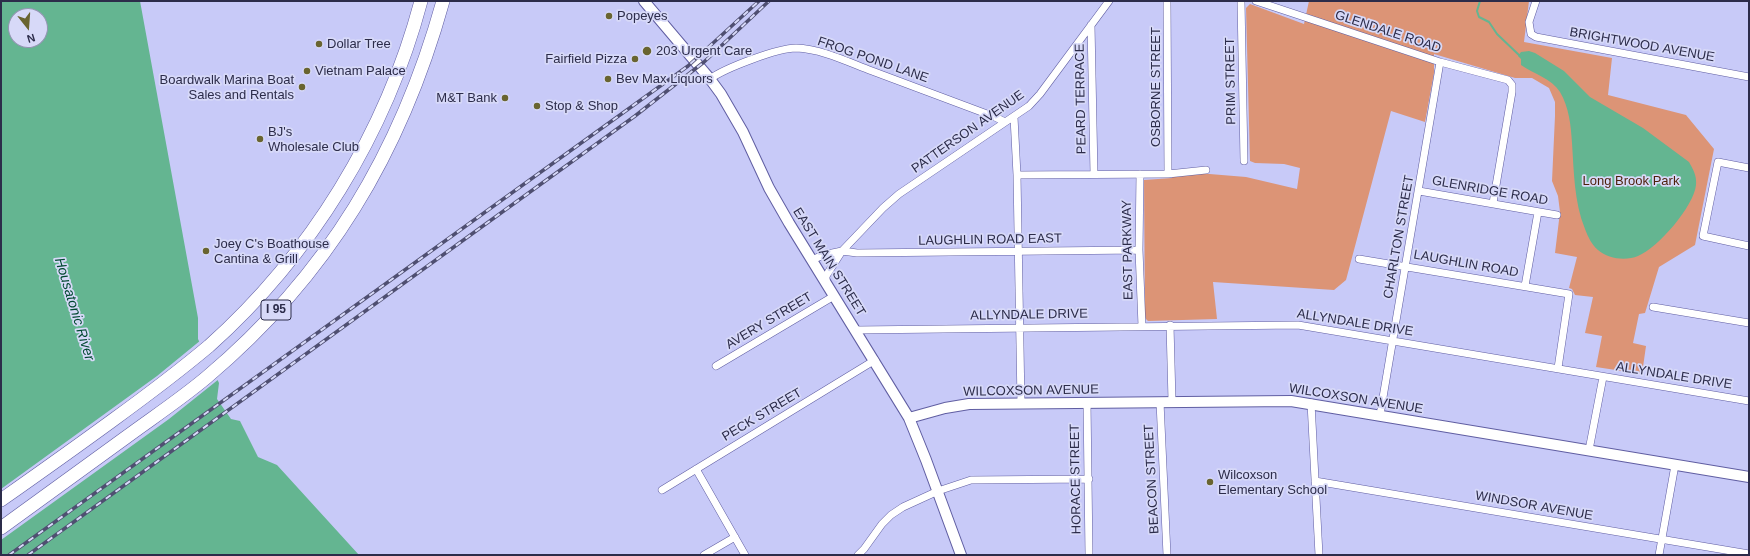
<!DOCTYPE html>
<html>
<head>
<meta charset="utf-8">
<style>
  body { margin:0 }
  #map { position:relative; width:1750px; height:556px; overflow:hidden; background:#c8caf8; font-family:Arial,sans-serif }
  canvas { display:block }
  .frame { position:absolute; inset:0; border:2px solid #2c2c4a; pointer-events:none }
  .north { position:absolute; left:8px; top:8px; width:40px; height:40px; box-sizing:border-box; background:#d7d9f8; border:1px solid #9394b2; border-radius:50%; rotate:163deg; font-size:11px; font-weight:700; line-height:16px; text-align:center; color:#2c2c4a }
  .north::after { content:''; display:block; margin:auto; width:14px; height:18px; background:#696430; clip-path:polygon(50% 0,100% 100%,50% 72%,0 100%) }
</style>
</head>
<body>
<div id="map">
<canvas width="1750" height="556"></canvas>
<div class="frame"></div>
<div class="north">N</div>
</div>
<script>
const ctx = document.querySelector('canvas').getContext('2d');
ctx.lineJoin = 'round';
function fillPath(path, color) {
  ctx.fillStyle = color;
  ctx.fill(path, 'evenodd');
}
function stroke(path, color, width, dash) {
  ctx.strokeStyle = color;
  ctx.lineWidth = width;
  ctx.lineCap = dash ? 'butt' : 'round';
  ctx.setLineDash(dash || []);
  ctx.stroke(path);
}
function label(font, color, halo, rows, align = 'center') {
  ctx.font = font + ' Arial,sans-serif';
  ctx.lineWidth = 3.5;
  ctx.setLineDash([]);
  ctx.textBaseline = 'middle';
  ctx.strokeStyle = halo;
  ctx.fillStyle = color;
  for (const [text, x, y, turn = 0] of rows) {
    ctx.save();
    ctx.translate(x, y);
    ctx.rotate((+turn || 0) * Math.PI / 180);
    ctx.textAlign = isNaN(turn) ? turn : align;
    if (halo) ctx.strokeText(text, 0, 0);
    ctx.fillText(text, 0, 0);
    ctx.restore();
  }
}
const green = new Path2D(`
  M1309 1H1529L1524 42 1612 58 1608 95 1686 115 1714 149 1695 245 1659 267 1645 313 1639 314 1633 343 1646 346 1642 374 1596 367 1602 336 1585 333 1593 297 1575 295 1572 289 1569 288 1577 257 1555 253 1560 212 1558 196 1552 181 1555 116V102L1549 88 1532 78H1515L1434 54V73L1425 122 1391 111 1346 280 1334 290 1213 282 1217 319 1148 321 1145 318 1144 180 1172 178 1173 171 1246 177 1297 189 1300 168 1284 164 1255 163 1250 161 1246 8 1250 4 1304 24Z`);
const water = new Path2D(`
  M1 1H140L198 318V339L219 383 217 399 231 419 240 421 258 457 277 465 359 555H2L1 552ZM16 16H40V40H16Z
  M1529 51 1535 53 1564 71 1590 97 1643 128 1689 162C1693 169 1697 176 1696 185 1694 206 1658 248 1638 256 1626 261 1608 259 1598 250 1592 245 1588 237 1585 229 1574 202 1574 172 1572 143 1571 126 1569 107 1560 92 1552 79 1534 74 1521 65V59L1518 56 1521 52Z`);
const pier = new Path2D(`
  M201 340 219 379 169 419 1 540V489L157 376Z`);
const stream = new Path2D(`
  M1480 1 1477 11 1479 17 1489 22 1497 34 1520 56`);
const street = new Path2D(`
  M1167 1 1168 174
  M1241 1 1244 161
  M1256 1 1440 62 1508 80 1512 85V92L1493 203
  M1536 1 1529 22 1531 34 1536 37 1749 77
  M1091 25 1094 174
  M710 79C725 68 778 48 796 48 822 49 848 62 872 71 913 86 954 102 995 117L1005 122
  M1014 117 1017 175 1021 403
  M1749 168 1718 162 1703 236 1749 246
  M1140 174 1139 250 1142 326
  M1017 175 1168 174 1206 170
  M1419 191 1557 215
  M1359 259 1569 294 1558 368
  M812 260 823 255 842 251 883 208 899 194 1029 106 1040 94 1109 1
  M826 283V276L842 251 857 253 1139 250
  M1525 286 1538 212
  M1653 307 1749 323
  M1170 325 1172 401
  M856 330 1298 325 1749 401
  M716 366 834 296
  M1087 402 1089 555
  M1160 402 1167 555
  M1311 403 1319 555
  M1380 415 1440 62
  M1589 450 1603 377
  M696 469 745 555
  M1315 481 1749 554
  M662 490 875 360
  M704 555 735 537
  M858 555 864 549 882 524 891 515 903 507 938 491 971 480 1089 479
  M1659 555 1675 465`);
const secondary = new Path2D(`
  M644 1 710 79 721 94 743 132 769 188 789 223 909 418 926 460 961 555
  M909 418 945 408 969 404 1291 401 1749 477`);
const highway = new Path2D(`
  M1 500C38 474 76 447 113 420 146 396 178 372 209 346 311 255 386 133 421 1
  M1 528C42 498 83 468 125 438 152 418 181 399 207 377 328 275 401 152 443 1`);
const rail = new Path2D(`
  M9 555 688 66 759 1
  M28 555 635 116 704 62 769 1`);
const markers = [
  [609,16,4,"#696430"],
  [319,44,4,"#696430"],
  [647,51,5,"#696430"],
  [635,59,4,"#696430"],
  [307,71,4,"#696430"],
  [608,79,4,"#696430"],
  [302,87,4,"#696430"],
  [505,98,4,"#696430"],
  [537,106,4,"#696430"],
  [260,139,4,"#696430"],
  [206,251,4,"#696430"],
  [1210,482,4,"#696430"]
];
const shields = [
  [276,310,30]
];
const shieldNames = [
  ["I 95",276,310]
];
const poiNames = [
  ["Popeyes",617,16],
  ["Dollar Tree",327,44],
  ["203 Urgent Care",656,51],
  ["Fairfield Pizza",627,59,"right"],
  ["Vietnam Palace",315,71],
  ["Bev Max Liquors",616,79],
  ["Boardwalk Marina Boat",294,80,"right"],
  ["Sales and Rentals",294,95,"right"],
  ["M&T Bank",497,98,"right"],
  ["Stop & Shop",545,106],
  ["BJ's",268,132],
  ["Wholesale Club",268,147],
  ["Joey C's Boathouse",214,244],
  ["Cantina & Grill",214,259],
  ["Wilcoxson",1218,475],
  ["Elementary School",1218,490]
];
const streetNames = [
  ["GLENDALE ROAD",1388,32,18],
  ["BRIGHTWOOD AVENUE",1642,45,10],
  ["FROG POND LANE",873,60,19],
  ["PRIM STREET",1231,81,-91],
  ["OSBORNE STREET",1156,87,-90],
  ["PEARD TERRACE",1081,99,-91],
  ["PATTERSON AVENUE",968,132,-35],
  ["GLENRIDGE ROAD",1490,191,10],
  ["CHARLTON STREET",1399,237,-80],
  ["LAUGHLIN ROAD EAST",990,240,-1],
  ["EAST PARKWAY",1128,250,-91],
  ["EAST MAIN STREET",829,262,58],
  ["LAUGHLIN ROAD",1466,264,10],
  ["ALLYNDALE DRIVE",1029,315,-1],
  ["AVERY STREET",769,321,-31],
  ["ALLYNDALE DRIVE",1355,323,9],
  ["ALLYNDALE DRIVE",1674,376,9],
  ["WILCOXSON AVENUE",1031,391,-1],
  ["WILCOXSON AVENUE",1356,399,9],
  ["PECK STREET",762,415,-31],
  ["HORACE STREET",1076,479,-91],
  ["BEACON STREET",1152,479,-93],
  ["WINDSOR AVENUE",1534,506,10]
];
const parkNames = [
  ["Long Brook Park",1631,181]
];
const waterNames = [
  ["Housatonic River",74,309,73]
];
fillPath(green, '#dc9476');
fillPath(water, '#64b591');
fillPath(pier, '#c8caf8');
stroke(stream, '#64b591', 2);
stroke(street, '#605ea2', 8);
stroke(secondary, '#605ea2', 12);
stroke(highway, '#605ea2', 14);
stroke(street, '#fff', 7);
stroke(secondary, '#fff', 10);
stroke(highway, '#fff', 13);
stroke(rail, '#4f4f71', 3.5);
stroke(rail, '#d7d9f8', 2, [6]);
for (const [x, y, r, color] of markers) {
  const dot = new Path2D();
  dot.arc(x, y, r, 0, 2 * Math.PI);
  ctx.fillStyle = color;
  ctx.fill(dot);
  stroke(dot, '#d7d9f8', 1.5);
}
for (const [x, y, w] of shields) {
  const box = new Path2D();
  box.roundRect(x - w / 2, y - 10, w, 20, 3);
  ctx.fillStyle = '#d7d9f8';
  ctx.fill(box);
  stroke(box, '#2c2c4a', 1);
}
label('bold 12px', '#2c2c4a', null, shieldNames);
label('13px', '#2c2c4a', '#d7d9f8', poiNames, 'left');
label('13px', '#2c2c4a', '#d7d9f8', streetNames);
label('13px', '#4d1f0a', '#d7d9f8', parkNames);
label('italic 14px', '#004830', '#d7d9f8', waterNames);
</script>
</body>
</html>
